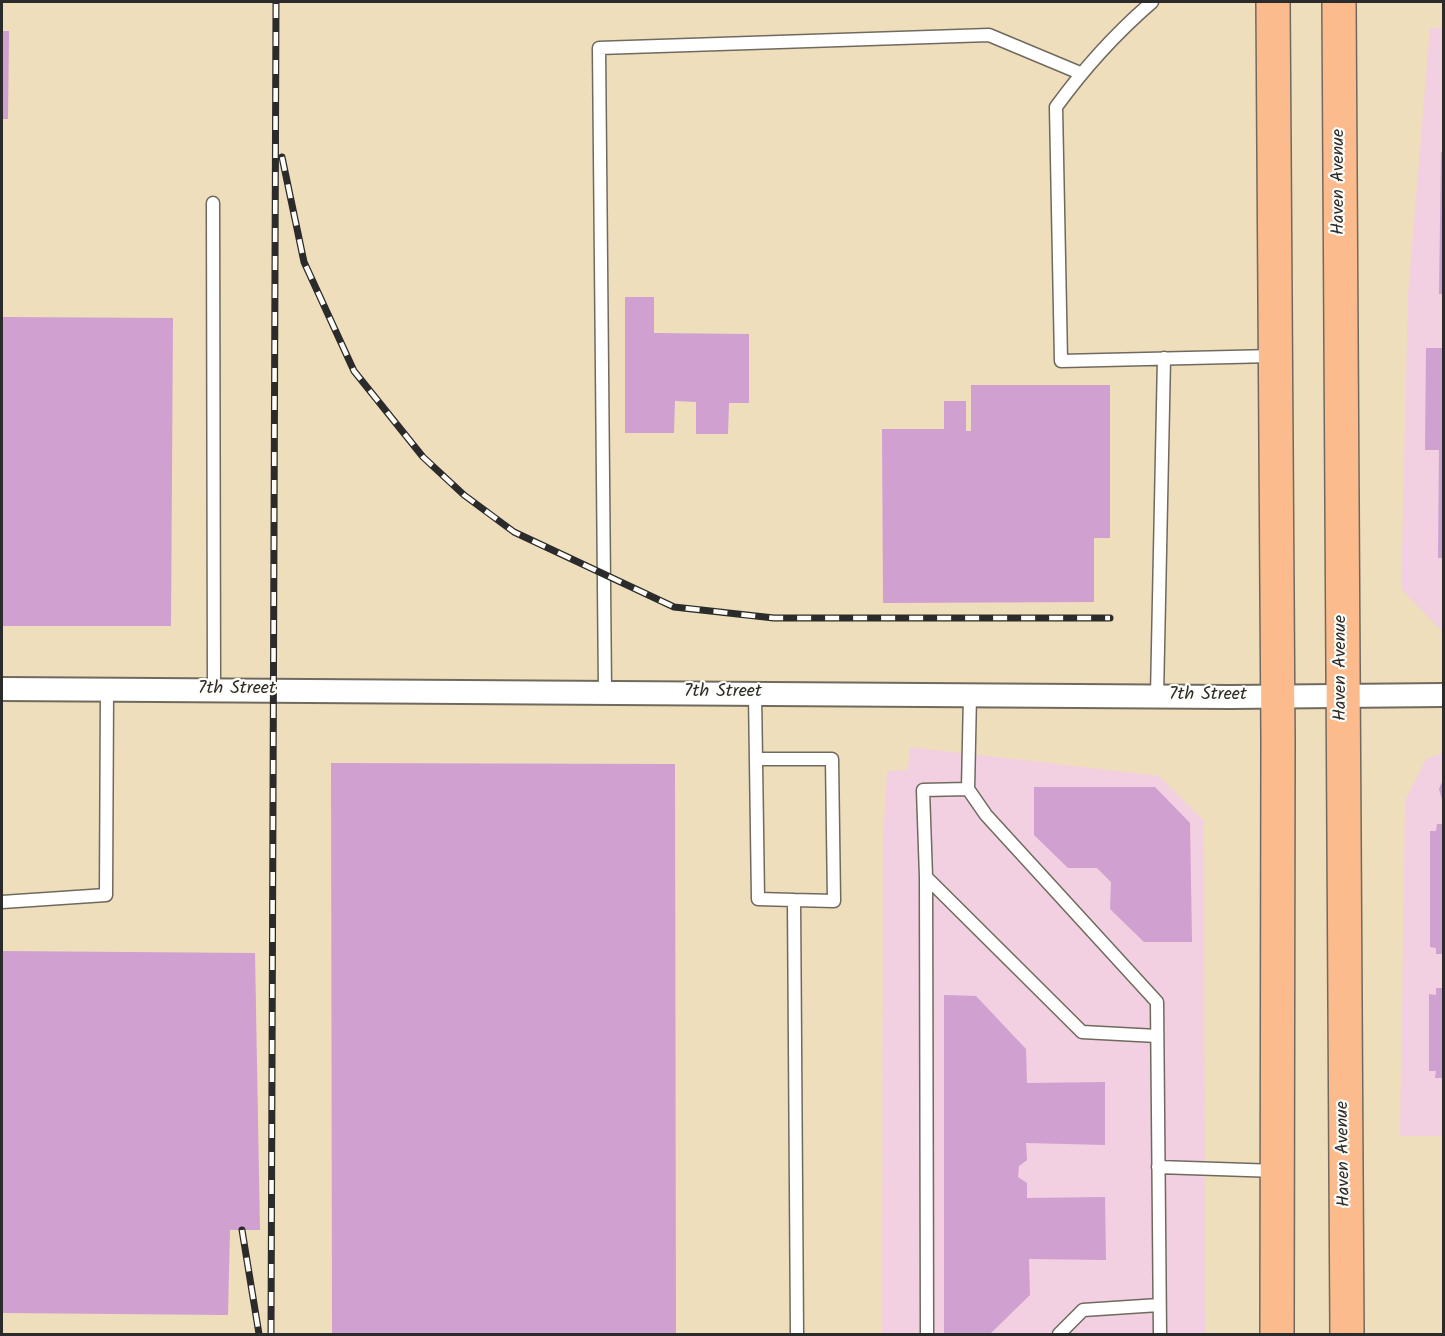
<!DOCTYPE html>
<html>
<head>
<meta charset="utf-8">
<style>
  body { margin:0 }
  #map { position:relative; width:1445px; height:1336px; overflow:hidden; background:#efdebc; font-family:Kalam,sans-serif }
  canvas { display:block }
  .frame { position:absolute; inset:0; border:3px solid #2b2b2b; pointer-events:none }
</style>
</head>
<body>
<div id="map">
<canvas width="1445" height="1336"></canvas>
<div class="frame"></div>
</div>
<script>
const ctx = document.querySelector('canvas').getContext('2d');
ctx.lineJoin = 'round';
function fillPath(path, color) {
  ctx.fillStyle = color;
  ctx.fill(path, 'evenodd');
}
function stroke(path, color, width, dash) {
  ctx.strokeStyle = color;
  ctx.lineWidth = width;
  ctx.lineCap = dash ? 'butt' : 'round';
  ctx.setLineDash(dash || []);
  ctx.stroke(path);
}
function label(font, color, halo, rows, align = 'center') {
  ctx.font = font + ' Kalam,sans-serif';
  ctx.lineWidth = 4.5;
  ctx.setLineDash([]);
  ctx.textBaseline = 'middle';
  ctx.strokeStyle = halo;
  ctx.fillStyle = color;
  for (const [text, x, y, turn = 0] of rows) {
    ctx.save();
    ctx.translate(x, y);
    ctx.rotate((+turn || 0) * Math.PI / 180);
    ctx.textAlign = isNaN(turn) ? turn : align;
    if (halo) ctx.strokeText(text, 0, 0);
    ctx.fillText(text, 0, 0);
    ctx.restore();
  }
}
const built = new Path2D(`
  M1430 28H1443V632L1401 589 1408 294Z
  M910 747 1159 776 1204 821 1205 1334H882L883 836 887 771 908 770Z
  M1443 753V1136H1400L1405 801 1426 759Z`);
const building = new Path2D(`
  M2 31H9L8 119H2Z
  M1441 152H1444V294H1439Z
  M625 297H654V333L749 334V403H729L728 434H696V402L675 401 674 433H625Z
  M2 317 173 318 171 626H2Z
  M1426 348H1444V558H1438L1439 450H1425Z
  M971 385H1110V538H1094V602L883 603 882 429H944V401H966V431H971Z
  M331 763 675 764 676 1334H332Z
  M1444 777V807L1439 789Z
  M1034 787H1155L1190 823 1192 942H1144L1110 909 1111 882 1097 868H1068L1034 835Z
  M1437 824H1444V954H1436V948L1430 947V831H1436Z
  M2 951 255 953 260 1230H230L228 1315 2 1313Z
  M1436 988H1444V1078H1435L1436 1071H1429V994L1436 995Z
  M944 995 976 996 1026 1049 1027 1083 1105 1082V1145L1026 1143 1027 1160 1019 1166 1018 1177 1027 1183V1198L1105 1197 1106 1260 1029 1259 1030 1295 990 1334H944Z`);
const service = new Path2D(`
  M1152 2C1115 34 1085 67 1056 107L1061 361 1273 356
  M213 203 214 690
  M605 692 599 48 989 35 1080 73
  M755 693 758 899 794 900 797 1334
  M1157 696 1164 358
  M756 759H832L834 901 794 900
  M968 789 970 695
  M926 877 1082 1032 1157 1036
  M2 902 106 895 107 690
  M1158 1167 1277 1171
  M927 1334 926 877 923 790 968 789 986 815 1157 1002 1160 1334
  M1059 1334 1083 1310 1159 1305`);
const minor = new Path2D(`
  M2 689 1230 697 1444 695`);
const primary = new Path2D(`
  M1273 2 1278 740 1277 1334
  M1339 2 1347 1334`);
const rail = new Path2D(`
  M282 157 304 262 354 371 423 457 464 495 514 532 674 607 774 618H1110
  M242 1230 259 1334
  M271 1334 276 2`);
const streetNames = [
  ["Haven Avenue",1340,182,-90],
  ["Haven Avenue",1342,668,-90],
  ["7th Street",237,690],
  ["7th Street",723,693],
  ["7th Street",1208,696],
  ["Haven Avenue",1345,1154,-91]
];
fillPath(built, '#f2cfe1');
fillPath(building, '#cfa0d0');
stroke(service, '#706a5e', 15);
stroke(minor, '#706a5e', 26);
stroke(primary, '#706a5e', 36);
stroke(service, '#fff', 12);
stroke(minor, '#fff', 22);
stroke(primary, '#fbbb8c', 33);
stroke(rail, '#2b2b2b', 7);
stroke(rail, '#fdfcf7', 4.5, [14]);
label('18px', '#2b2b2b', '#fdfcf7', streetNames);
</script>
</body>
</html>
